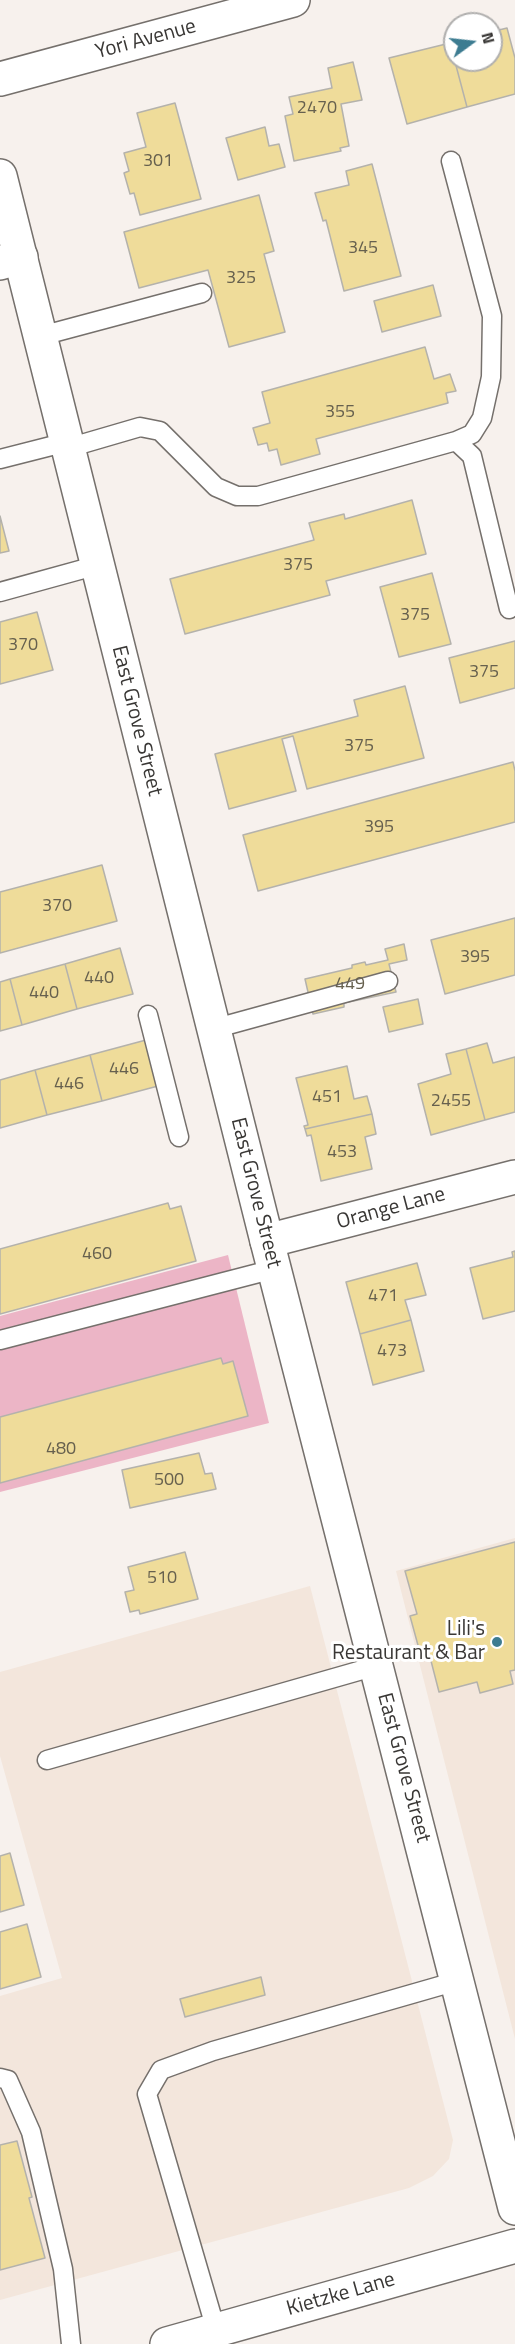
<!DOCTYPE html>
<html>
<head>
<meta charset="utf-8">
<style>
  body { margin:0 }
  #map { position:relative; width:515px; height:2344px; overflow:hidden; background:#f7f1ed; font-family:"Titillium Web",sans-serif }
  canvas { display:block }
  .north { position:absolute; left:443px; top:12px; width:60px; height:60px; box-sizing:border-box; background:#fff; border:2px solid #b0afae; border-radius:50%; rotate:75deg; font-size:16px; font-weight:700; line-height:24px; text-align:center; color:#393735 }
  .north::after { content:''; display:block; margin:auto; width:21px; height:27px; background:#3d7c91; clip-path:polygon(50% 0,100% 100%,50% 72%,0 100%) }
</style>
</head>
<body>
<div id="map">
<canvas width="515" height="2344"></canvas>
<div class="north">N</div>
</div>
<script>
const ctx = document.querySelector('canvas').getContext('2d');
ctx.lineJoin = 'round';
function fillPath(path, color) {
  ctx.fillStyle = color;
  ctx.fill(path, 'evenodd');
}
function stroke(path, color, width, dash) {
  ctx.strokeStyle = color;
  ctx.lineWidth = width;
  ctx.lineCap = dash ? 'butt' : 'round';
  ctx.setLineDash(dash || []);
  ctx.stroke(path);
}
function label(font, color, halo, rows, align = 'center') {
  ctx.font = font + ' "Titillium Web",sans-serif';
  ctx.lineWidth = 6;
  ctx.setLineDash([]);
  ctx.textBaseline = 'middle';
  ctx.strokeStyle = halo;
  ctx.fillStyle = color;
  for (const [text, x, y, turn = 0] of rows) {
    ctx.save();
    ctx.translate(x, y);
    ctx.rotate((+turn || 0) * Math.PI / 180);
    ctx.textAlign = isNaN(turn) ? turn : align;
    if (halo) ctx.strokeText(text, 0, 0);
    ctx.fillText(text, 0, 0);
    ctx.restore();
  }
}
const built = new Path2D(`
  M515 1538V2039L396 1571Z
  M310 1586 453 2140 449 2159 433 2176 409 2188 0 2300V1996L62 1978 0 1756V1672Z`);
const green = new Path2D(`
  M228 1255 269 1423 0 1492V1316Z`);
const building = new Path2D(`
  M494 28 495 31 507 28 515 58V94L467 107 450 43 455 42V60H491V29Z
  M450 43 467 107 407 124 389 58Z
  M353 62 362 100 341 104 349 146 340 148 341 151 294 161 285 116 293 114 289 97 332 88 328 68Z
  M175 103 201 199 140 215 134 193 130 194 124 173 129 171 124 153 146 147 137 113Z
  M265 127 269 146 279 144 285 167 238 180 226 138Z
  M372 164 401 276 344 291 326 220 323 221 315 193 349 185 346 171Z
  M259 195 274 251 264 254 285 332 229 347 208 270 139 288 124 232Z
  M433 285 441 316 382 332 374 301Z
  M425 347 434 379 450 374 456 391 446 393 448 403 316 439 320 454 281 465 277 449 269 451 267 443 258 445 253 428 270 423 262 392Z
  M412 500 426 554 326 581 330 595 185 634 170 579 314 540 309 523 344 514 345 519Z
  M0 516 9 551 0 553Z
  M432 573 451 644 399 657 380 587Z
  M37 612 53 670 0 684V622Z
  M515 641V688L460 703 449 658Z
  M405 686 424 758 307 789 293 736 282 739 296 791 229 809 215 754 358 716 354 700Z
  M513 762 515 771V822L258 891 243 835Z
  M102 865 117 921 0 953V892Z
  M515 918V975L445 994 431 940Z
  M404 944 407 960 389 964 396 992 344 1003V1007L313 1014 305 979 352 968V965L365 962 366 965 388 960 385 949Z
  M120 948 133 994 77 1009 65 964Z
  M65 964 77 1009 22 1025 10 979Z
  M10 979 22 1025 0 1031V982Z
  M418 999 423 1024 389 1032 383 1007Z
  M146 1040 158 1086 102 1101 90 1055Z
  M487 1043 493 1063 515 1057V1112L485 1120 466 1049Z
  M466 1049 485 1120 431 1135 418 1084 451 1074 446 1054Z
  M90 1055 102 1101 47 1115 35 1070Z
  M347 1066 354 1099 367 1096 372 1114 305 1129 304 1126 308 1125 296 1078Z
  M35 1070 47 1115 0 1128V1080Z
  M372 1114 376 1134 365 1137 372 1169 321 1181 311 1135 307 1136 305 1129Z
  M168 1203 170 1209 181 1206 196 1261 0 1314V1249Z
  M515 1251V1311L483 1319 470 1268 513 1257 512 1252Z
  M417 1263 426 1295 405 1300 411 1320 360 1334 346 1282Z
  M411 1320 424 1371 373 1385 360 1334Z
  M221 1358 223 1364 233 1361 248 1416 0 1483V1417Z
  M199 1453 205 1474 212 1473 216 1489 130 1508 122 1470Z
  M515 1542V1670L510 1671 513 1684 480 1693 477 1682 439 1692 430 1657 422 1660 410 1616 417 1614 405 1571Z
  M185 1552 198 1599 140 1614 139 1610 130 1612 125 1592 134 1590 128 1567Z
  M10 1853 24 1905 0 1912V1856Z
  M27 1924 41 1977 0 1989V1932Z
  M261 1977 265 1995 185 2017 180 1999Z
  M17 2141 32 2197 29 2198 45 2258 0 2270V2145Z`);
const lane = new Path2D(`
  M451 161 492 316 491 377 482 418 472 434 456 441
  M41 336 202 293
  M68 448 140 427 160 431 216 487 237 496H258L456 441 472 456 509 609
  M0 459 67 442
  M0 592 98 565
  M148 1015 179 1137
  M213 1029 388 981
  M0 1340 274 1269
  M47 1760 376 1666
  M0 2078 8 2080 31 2132 63 2269 71 2344
  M216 2330 147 2094 161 2070 213 2051 457 1981`);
const street = new Path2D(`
  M0 79 293 0
  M0 263 21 257
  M267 1241 515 1177`);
const secondary = new Path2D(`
  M0 176 267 1241 515 2208
  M167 2344 515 2246`);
const markers = [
  [497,1642,6,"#3d7c91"]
];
const numberNames = [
  ["2470",317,109],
  ["301",158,162],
  ["345",363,249],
  ["325",241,279],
  ["355",340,413],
  ["375",298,566],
  ["375",415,616],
  ["370",23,646],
  ["375",484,673],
  ["375",359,747],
  ["395",379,828],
  ["370",57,907],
  ["395",475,958],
  ["440",99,979],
  ["449",350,985],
  ["440",44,994],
  ["446",124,1070],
  ["446",69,1085],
  ["451",327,1098],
  ["2455",451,1102],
  ["453",342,1153],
  ["460",97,1255],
  ["471",383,1297],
  ["473",392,1352],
  ["480",61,1450],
  ["500",169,1481],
  ["510",162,1579]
];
const streetNames = [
  ["Yori Avenue",146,40,-15],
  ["East Grove Street",136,721,76],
  ["East Grove Street",255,1193,76],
  ["Orange Lane",391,1209,-15],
  ["East Grove Street",403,1768,75],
  ["Kietzke Lane",341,2295,-16]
];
const poiNames = [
  ["Lili's",485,1630],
  ["Restaurant & Bar",485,1654]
];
fillPath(built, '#f3e6dc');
fillPath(green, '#ecb5c6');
fillPath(building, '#efdc9a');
stroke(building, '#b4b2ac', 1.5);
stroke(lane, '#75706c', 21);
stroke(street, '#75706c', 36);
stroke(secondary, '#75706c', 36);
stroke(lane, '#fff', 18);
stroke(street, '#fff', 33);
stroke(secondary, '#fff', 33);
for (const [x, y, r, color] of markers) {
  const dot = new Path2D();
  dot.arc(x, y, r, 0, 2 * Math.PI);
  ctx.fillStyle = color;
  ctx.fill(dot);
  stroke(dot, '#fff', 2);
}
label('18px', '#66604e', null, numberNames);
label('21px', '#393735', '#fff', streetNames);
label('21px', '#393735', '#fff', poiNames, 'right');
</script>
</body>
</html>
